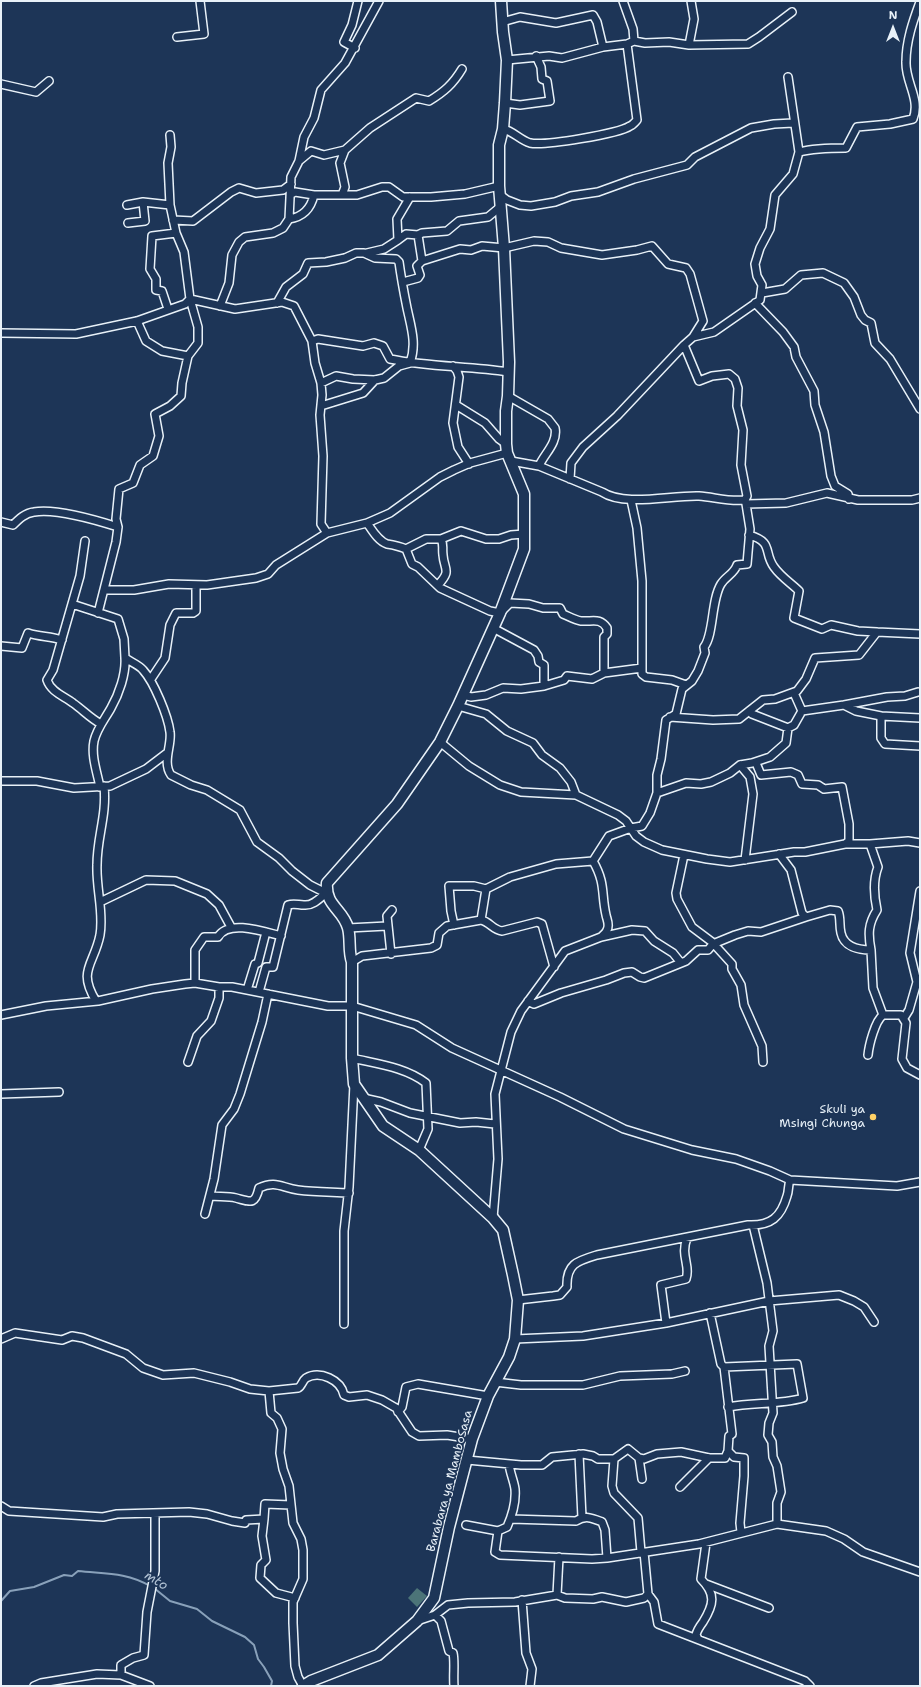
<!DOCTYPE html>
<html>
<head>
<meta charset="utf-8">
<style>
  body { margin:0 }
  #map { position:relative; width:921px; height:1687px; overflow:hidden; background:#1d3557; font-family:"Shantell Sans",sans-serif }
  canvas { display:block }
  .frame { position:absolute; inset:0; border:2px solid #e8f1f8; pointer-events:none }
  .north { position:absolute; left:873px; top:8px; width:40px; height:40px; -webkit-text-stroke:3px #1d3557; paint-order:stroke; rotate:0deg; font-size:11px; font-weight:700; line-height:16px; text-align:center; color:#e8f1f8 }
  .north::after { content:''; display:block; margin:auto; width:14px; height:18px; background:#e8f1f8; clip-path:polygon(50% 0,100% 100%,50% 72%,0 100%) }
</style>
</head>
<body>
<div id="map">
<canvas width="921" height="1687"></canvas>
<div class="frame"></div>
<div class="north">N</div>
</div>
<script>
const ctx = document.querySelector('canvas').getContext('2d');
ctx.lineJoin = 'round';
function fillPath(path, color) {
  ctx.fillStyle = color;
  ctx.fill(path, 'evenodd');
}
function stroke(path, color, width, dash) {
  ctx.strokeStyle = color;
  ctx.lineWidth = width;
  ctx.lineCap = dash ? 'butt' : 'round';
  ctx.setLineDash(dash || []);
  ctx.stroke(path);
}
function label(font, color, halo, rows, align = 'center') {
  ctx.font = font + ' "Shantell Sans",sans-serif';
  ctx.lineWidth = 3.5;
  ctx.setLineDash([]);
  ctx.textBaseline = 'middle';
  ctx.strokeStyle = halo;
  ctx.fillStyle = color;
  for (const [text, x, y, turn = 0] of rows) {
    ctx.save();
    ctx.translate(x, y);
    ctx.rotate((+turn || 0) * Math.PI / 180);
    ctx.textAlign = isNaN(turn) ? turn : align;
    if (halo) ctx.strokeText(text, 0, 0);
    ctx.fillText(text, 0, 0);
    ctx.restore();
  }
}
const green = new Path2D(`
  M417 1588 427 1596 417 1607 408 1598Z`);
const stream = new Path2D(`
  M154 1588 170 1601 197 1609 212 1621 245 1637 254 1645 258 1659 264 1667 272 1681 271 1686
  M1 1601 10 1591 34 1587 64 1575 72 1576 78 1571C104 1574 126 1572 150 1586`);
const street = new Path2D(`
  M623 1 633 29 634 41
  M502 22 520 17 556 23 593 15 597 22 603 47
  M177 37 204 34 200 1
  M689 45 694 19 691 1
  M355 48 344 42 352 25 358 1
  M507 60 549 56 562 58 603 47 627 44 634 41 645 43 669 42 689 45 748 44 759 37 792 12
  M788 77 799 152
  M1 84 36 92 49 81
  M505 103 520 105 550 101 547 81 542 79 541 67 536 56
  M503 129C513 131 520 140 530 143 544 146 618 134 630 126 633 125 635 122 637 120L627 44
  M299 161 311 151 324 155 345 150
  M291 194 295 192 314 195H357L382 187H389L403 197H431L465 194 499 186
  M499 194 507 200 520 205 531 206 555 202 571 196 598 192 634 179 687 165 695 157 751 128 774 124 793 123
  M342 195 345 187 340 163 345 150 370 128 416 98 429 101C444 92 453 84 462 69
  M127 205 143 202 170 205
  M289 219C303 217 311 208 314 195
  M173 220 193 221 231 192 239 188 256 193 283 190 291 184
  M128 223 145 221 143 202
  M418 235 422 233 447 231 459 221 488 217 500 207
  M398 240 406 234 418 235 422 261 417 266 420 275 418 278 403 282
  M367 253 384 249 398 240 397 219 410 197
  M422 261 460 249 471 250 482 246 504 248 534 241 548 242 561 248 602 255 637 250 652 246 668 264 686 268 690 274 703 321 693 337
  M762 293 785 289 801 275 823 273 844 283 854 297 861 315 865 320 871 323 875 343 890 359 920 409
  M277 303 286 287 303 274 308 263 326 262 345 258 356 253H364L375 258 396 259 399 262C401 277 404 293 407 308 411 327 417 344 410 363L399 366 384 378 375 380 353 379 336 376 321 383
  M755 303 783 332 794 347 796 357 814 391 815 405 824 432 831 476 835 486 848 494 849 499
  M220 306 229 283 232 255 239 242 245 237 273 233 283 228 289 219 291 177 299 161 304 137 314 118 321 90 345 63 379 1
  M168 309 162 291 156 290V279L150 269 152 236 176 233
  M137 321 146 341 162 351 188 356 198 343V327L190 299 184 252 176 233 170 205 168 163 171 147 170 135
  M1 333 76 334 137 321 185 304 190 299 235 309 282 302 294 306 312 341 315 363 321 383 322 395 320 415 323 456 321 524 327 533
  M312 341 318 339 363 346 374 343 383 346 390 359C429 367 469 366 508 372
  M684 345 699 381 712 376 729 374 735 379 738 388 737 406 743 430 741 465 747 496 745 500
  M453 366 457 371 459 377 453 423 458 447 469 464
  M508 396 548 419 555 428C558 443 544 454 539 466
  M456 405 485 423 499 439 506 444
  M321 406 363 393 375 380
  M511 461 539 466 602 492C625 507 670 495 699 496 714 497 729 502 745 500L746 504 786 503 827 493 858 500H912L920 498
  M570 479 571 463 583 447 617 416 684 345 693 337 714 332 760 300 762 285 757 276 755 264 760 248 770 229 775 195 793 174 799 152C811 149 832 148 846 148L857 127 890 124 913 119C921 99 905 82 906 62 906 41 913 21 920 2
  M1 522 13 525C19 519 25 513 34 512 56 508 96 520 118 527L116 542 98 613
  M367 523C372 530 378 541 387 544 394 545 399 546 406 549L412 564 418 567 440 588 490 611 500 613 510 603 529 604 543 608H560L563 614C568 616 575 620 581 621 592 622 600 617 607 628V634L604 637V673
  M118 527 116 519 119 489 133 483 140 465 153 456 159 436 155 414 170 406 181 396 182 383 188 356
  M749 535C774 542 763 552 774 567 781 577 791 583 799 591L794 618 822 629 831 625 858 631 877 632
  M441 539 461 531 486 539H499L511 535 524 534
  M85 541 80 576 53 670 47 680C51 692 64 696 73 703 83 710 90 718 101 724
  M406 549 426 539H441C444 545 442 548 443 555 444 570 452 570 438 585
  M104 590H134L169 584 207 585 256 578 268 574 276 565 327 533 367 523 390 513 440 477 454 470 470 463 507 453
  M72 604 118 619 124 639 125 658C131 662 139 665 143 670 154 682 168 716 170 732 172 745 162 762 171 775L191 785 207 790 240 810 257 842 279 858 292 871 310 885 326 893C320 898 313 906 304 905 298 905 294 903 288 905L273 967H266L259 992
  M1 646 22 648 28 633C40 637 50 636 62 640
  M642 668V674L646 677 672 680 686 685
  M151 679 165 658 170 625 176 613H193L196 611V585
  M544 686 564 680 567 676 592 679 604 673 642 668V581L637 528 631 500
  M463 695 471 697 486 695 503 688 521 689 544 686V665L539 662 538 656 534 650 493 628
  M844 705 887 697 905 696 918 692
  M458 706 486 714 507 731 533 743 542 755 560 768 571 782 576 795 618 815 626 821 636 836 644 842 662 850 707 859 730 862 794 852H805L845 844H870L908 841 920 843
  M749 711 752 714 788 728
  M802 711 844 705 856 711 881 716V738L885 744 920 746
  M881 716 920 718
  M670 717 713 720 739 719 763 700 775 699 797 691 806 679 815 658 859 655 877 632 920 634
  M440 742 469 766 500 785 521 792 576 795
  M756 763 761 775 791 772 798 775 802 784 818 785 824 789 842 787 849 824V841L845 844
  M740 765 750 777 753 794 745 860
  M1 781H37L74 788 110 786 146 769 167 753
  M100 787C97 772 91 756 94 741 97 728 105 719 111 708 119 694 126 674 125 658
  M657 793 686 783 701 784 711 782 730 773 740 765 752 763 770 757 786 743 788 728 794 725 802 711 794 693
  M870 844 878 867C873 880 874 896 877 910 868 924 868 934 871 950
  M779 854 791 870 802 913 806 917 830 910 838 911C841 918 839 925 841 933 844 947 859 950 871 950L873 988 883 1015H901L906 1023 902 1059 907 1068 920 1075
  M684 855 676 893 677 899 692 927 712 942 732 964V969L741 985 744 1005 762 1046 763 1062
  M100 902 146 880 175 881 207 894 219 905 231 927
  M481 920C490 922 493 930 502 931L537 922 542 924 554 967
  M454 925 451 911 449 886H474L486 889
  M348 928 387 926
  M601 937C603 935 606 933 607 930 610 925 607 920 606 915 601 893 606 884 593 861L609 836 631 828 642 826 650 813 657 793V775L661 759 666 720 676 714 682 689 692 681 698 671 705 653 704 647C714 635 711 600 721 584 726 576 734 574 737 565L747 564 750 529 746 504
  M391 954 387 916 392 910
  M352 962 362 956 431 948 437 945 439 933 447 926 481 920 486 889 510 877 556 864 593 861
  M195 983V950L204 937H218C228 919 265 932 281 936
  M247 990 255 964 258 963 266 932
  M96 1001C77 970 94 965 100 935 104 912 96 889 97 865 97 836 107 816 104 786
  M528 1001 534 1004 561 993 606 980 624 973 632 972 640 977 644 978 686 961 698 950H708L713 944 735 935 748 931 761 932 806 917
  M1 1015 46 1006 98 1001 152 989 185 984 195 983 219 987H232L328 1006H352L416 1025 452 1048 560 1097 624 1129 692 1150 736 1159 770 1171 790 1180 897 1186 920 1182
  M904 1018 909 1010 917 982 910 953 920 891
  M868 1055C869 1045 875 1021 883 1015
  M352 1058C377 1064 405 1067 426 1083L428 1129 419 1150
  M188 1062 197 1036 211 1021 219 998V987
  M1 1094 59 1092
  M363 1098 381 1102 410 1113 460 1123 476 1122 495 1124
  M210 1196C219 1197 228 1196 236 1198 251 1202 255 1205 259 1188 276 1180 282 1188 298 1190 315 1192 332 1192 349 1193
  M205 1214 214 1179 222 1125 234 1109 240 1094 262 1022 268 994
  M493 1218 498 1159 495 1094 511 1032 521 1011 565 951 601 937 632 930 645 931 654 941 673 953 681 963
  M753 1225 767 1283 773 1331 769 1346 773 1413 769 1423 768 1435 772 1442 773 1457 777 1466 781 1492 777 1503V1524
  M518 1300 553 1296 560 1295 567 1287C566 1264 577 1261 597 1255L748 1225C771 1226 781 1217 787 1196 789 1191 788 1185 790 1180
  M710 1313 721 1364 724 1367 732 1434 729 1436 728 1451 734 1457 744 1458V1476L740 1523 741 1532
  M666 1323 661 1285 686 1279C691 1266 680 1256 687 1238
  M344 1324V1231L349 1187 354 1084
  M1 1339 15 1333 62 1340 72 1336 83 1338 126 1354 143 1368 163 1375 194 1373 230 1382 250 1389 269 1391 298 1388C302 1386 302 1381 306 1378 320 1370 341 1380 344 1395L349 1397 367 1395 382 1400 396 1408 412 1432 419 1436 447 1435 472 1439
  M515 1339 583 1336 666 1323 769 1301 839 1295 854 1301 864 1307 874 1322
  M724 1367 797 1364 803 1398C779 1405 753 1402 728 1407
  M495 1382 521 1385H583L620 1376 672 1374 685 1371
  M269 1391 271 1413 277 1418 282 1429 280 1453 283 1469 289 1486 293 1523 301 1539 303 1550V1579L293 1602V1623L295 1666 298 1677 303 1686
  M398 1412 402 1407 406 1387 418 1384 488 1396
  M579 1454 582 1518
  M639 1458 642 1479
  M614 1459 612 1486 614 1493 638 1518 641 1552
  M467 1460 521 1465H542L552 1457 583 1454 593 1456 598 1459H614L628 1449 639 1458 644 1459 657 1454 681 1452 709 1458H725L728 1451
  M680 1487 709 1458
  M1 1506 9 1511 103 1517 117 1514 189 1512 207 1514 232 1521 245 1523 246 1520 264 1519 265 1504 291 1505
  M264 1519 262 1536 266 1560 261 1565 260 1578 276 1593 295 1598
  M511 1519 576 1521C586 1515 592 1518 602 1522L605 1530 607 1558
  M466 1525 498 1531 495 1552 500 1555 592 1559 607 1558 699 1544 777 1524 826 1531 844 1539 863 1552 920 1572
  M498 1531 507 1527C512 1516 516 1501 515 1489 514 1481 510 1473 509 1464
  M644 1552 648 1594 654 1602 658 1624 805 1681 810 1686
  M706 1584 769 1608
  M557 1595 559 1557
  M522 1600 526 1653 532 1669 530 1686
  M435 1615 441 1621 449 1651 453 1653C455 1661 453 1676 454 1686
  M417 1621 435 1615 448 1605 468 1603 515 1602 557 1595 565 1598 593 1599 602 1597 626 1602 644 1598 648 1594
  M698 1639 696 1635C697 1630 700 1626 703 1622 714 1604 716 1594 701 1579L706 1543
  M121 1675V1665L133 1658 144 1655 147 1612 155 1571V1513
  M34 1686 41 1683 97 1674 121 1675 150 1686`);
const secondary = new Path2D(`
  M303 1686 311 1681 378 1655 417 1621 434 1598 449 1527 472 1439 488 1396 509 1357 515 1339 518 1300 513 1275 503 1230 493 1218 419 1150 383 1126 354 1084 352 1058V962C348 951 351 939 348 928 343 909 325 906 327 883L397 804 440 742 458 706 500 613 524 549V494L507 453 506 444V411L508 396 509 362 504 248 499 186V145L503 129 505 103 507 60 503 32 501 1`);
const markers = [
  [873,1117,4,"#ffd166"]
];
const poiNames = [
  ["Skuli ya",865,1110],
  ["Msingi Chunga",865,1124]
];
const streetNames = [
  ["Barabara ya MamboSasa",450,1481,-75]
];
const waterNames = [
  ["mto",156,1581,31]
];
fillPath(green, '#4c7478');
stroke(stream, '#89a1ba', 2);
stroke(street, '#e8f1f8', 10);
stroke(secondary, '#e8f1f8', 13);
stroke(street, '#1d3557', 7);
stroke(secondary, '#1d3557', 10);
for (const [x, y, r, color] of markers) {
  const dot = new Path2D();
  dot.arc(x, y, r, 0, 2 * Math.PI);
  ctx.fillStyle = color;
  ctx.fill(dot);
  stroke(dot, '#1d3557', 1.5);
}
label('12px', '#e8f1f8', '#1d3557', poiNames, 'right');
label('12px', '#e8f1f8', '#1d3557', streetNames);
label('italic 13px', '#b1c2d4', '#1d3557', waterNames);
</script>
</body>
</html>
